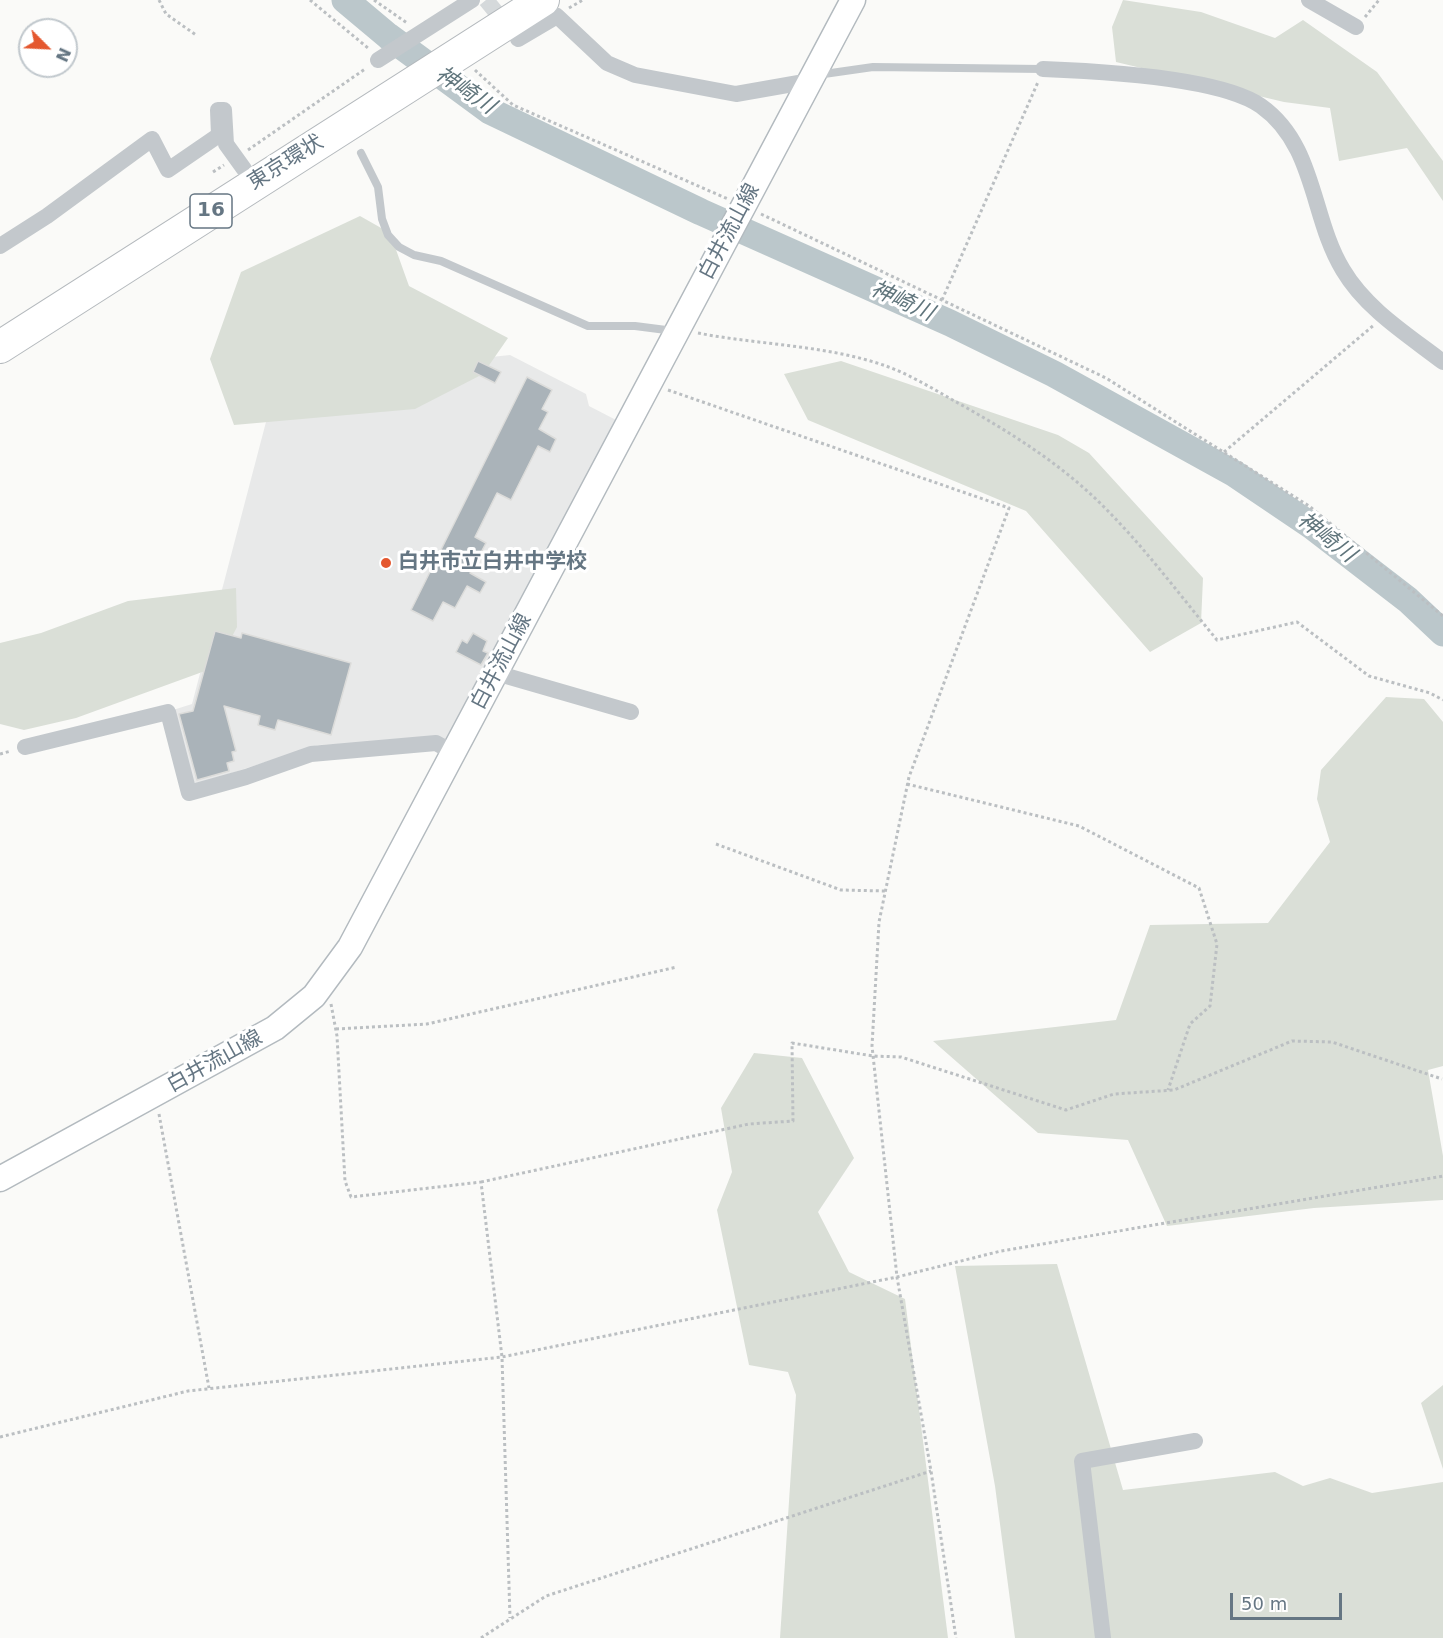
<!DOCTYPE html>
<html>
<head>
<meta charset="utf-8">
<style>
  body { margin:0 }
  #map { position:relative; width:1443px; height:1638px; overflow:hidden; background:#fafaf8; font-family:"DejaVu Sans",sans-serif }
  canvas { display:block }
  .north { position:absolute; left:18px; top:18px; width:60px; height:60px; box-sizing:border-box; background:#fff; border:2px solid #c1c8cd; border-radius:50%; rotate:114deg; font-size:16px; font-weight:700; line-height:24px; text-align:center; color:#657683 }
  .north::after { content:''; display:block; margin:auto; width:21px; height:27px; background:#e4572e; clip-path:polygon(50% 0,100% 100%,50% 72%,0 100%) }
  .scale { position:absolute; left:1230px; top:1593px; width:112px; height:27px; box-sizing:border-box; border:3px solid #657683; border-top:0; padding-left:8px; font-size:18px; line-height:21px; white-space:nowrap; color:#657683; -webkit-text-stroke:4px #fff; paint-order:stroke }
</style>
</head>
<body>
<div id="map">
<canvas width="1443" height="1638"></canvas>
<div class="north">N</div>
<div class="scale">50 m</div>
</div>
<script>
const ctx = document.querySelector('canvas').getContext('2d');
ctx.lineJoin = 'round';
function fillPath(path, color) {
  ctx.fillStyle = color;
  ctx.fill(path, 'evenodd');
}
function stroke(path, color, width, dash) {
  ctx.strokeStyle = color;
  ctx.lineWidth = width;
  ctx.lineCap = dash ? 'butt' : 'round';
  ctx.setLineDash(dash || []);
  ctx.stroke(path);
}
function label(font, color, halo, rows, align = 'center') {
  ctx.font = font + ' "DejaVu Sans","Noto Sans JP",sans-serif';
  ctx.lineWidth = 6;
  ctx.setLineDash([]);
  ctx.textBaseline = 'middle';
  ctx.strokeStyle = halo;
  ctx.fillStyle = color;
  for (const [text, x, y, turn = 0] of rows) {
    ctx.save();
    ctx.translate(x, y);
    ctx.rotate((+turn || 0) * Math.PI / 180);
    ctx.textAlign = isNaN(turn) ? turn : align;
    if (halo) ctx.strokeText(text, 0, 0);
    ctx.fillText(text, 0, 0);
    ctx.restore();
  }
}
const built = new Path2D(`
  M510 355 586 394 589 406 618 421 449 741 318 745 192 786 173 710 192 704 277 380Z`);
const green = new Path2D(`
  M1123 0 1201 12 1275 38 1303 20 1377 72 1443 161V201L1407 148 1339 161 1330 108 1284 102 1116 62 1112 27Z
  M360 216 390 233 409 286 508 338 483 374 415 409 234 425 210 359 241 272Z
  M841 361 1058 435 1089 453 1203 578 1201 623 1150 652 1026 511 808 420 784 374Z
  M236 588 237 627 216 667 76 718 24 730 0 724V643L41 633 128 601Z
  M1386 697 1424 699 1443 722V1066L1428 1070 1443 1156V1200L1314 1208 1167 1226 1128 1140 1038 1133 933 1041 1116 1020 1150 925 1268 923 1330 842 1317 799 1321 770Z
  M754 1053 802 1058 854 1158 818 1212 849 1272 905 1299 948 1638H780L796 1395 788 1372 749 1365 717 1210 732 1172 721 1108Z
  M1057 1264 1123 1490 1275 1472 1303 1486 1330 1478 1372 1493 1443 1482V1638H1015L995 1486 955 1266Z
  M1443 1385V1469L1421 1403Z`);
const river = new Path2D(`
  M345 0 388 36 490 111 701 212 950 323 1054 374 1235 474 1312 526 1408 600 1443 633`);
const building = new Path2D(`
  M478 361 501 372 495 383 473 372Z
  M527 377 552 390 542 409 548 412 539 429 556 439 550 452 538 446 511 500 497 493 475 537 486 543 470 573 486 582 480 593 467 586 455 608 443 602 433 621 411 610Z
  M215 631 241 638 242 633 351 663 331 735 278 720 275 730 258 725 260 716 224 706 236 751 232 752 234 761 227 763 229 771 197 780 179 714 193 711Z
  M473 633 487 641 483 651 488 653 481 665 456 652 462 640 467 643Z`);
const streetTunnel = new Path2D(`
  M486 0 510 29`);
const path = new Path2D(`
  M159 0 166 14 196 35
  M310 0 368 48
  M374 0 407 23
  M569 8 583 0
  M1365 17 1379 0
  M475 70 513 105 728 199
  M248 150 365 69
  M213 172 224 165
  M761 214 1106 378 1309 506 1443 616
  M942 300 1038 82
  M698 333C759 345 827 345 886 366 911 375 935 390 958 403 1008 431 1058 462 1099 502 1142 544 1179 594 1217 640L1297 622 1369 676 1430 693 1443 700
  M668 390 1009 508 909 777 879 922 872 1046 897 1277 931 1471 956 1638
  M1224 452 1374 325
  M0 754 11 751
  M907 784 1079 826 1199 888 1217 944 1210 1006 1190 1024 1168 1090
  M716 844 841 890 885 891
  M331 1004 337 1036 345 1181 351 1197 481 1182 502 1357 510 1618
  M336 1029 427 1024 677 967
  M159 1114 209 1388
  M481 1182 749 1124 793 1121 792 1043 873 1056 901 1057 1066 1110 1114 1094 1174 1090 1292 1041 1332 1042 1442 1079
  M0 1437 188 1391 502 1357 897 1277 1001 1251 1443 1176
  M481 1638 546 1596 931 1471`);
const lane = new Path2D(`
  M817 75 873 67 1043 69
  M361 153 378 187 382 219 388 235 399 247 414 255 441 261 588 326H635L674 331`);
const street = new Path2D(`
  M1309 0 1356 27
  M518 39 557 16 607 63 635 75 736 94 810 81
  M378 60 472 0
  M1043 69C1095 71 1220 77 1261 106 1316 145 1311 218 1343 270 1366 309 1408 335 1443 362
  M0 246 47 216 152 139 168 170 219 135 218 110H224L226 144 244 169
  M496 673 631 712
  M25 747 168 712 189 793 246 777 311 754 436 743 454 753
  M1103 1638 1082 1461 1195 1441`);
const secondary = new Path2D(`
  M0 1179 275 1028 314 996 350 947 853 0`);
const highway = new Path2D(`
  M0 347 543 0`);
const markers = [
  [386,563,6,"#e4572e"]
];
const shields = [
  [211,211,42]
];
const shieldNames = [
  ["16",211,211]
];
const streetNames = [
  ["東京環状",286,163,-32],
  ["白井流山線",730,232,-62],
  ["白井流山線",502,662,-62],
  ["白井流山線",215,1062,-29]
];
const poiNames = [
  ["白井市立白井中学校",398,563]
];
const waterNames = [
  ["神崎川",465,91,34],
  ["神崎川",902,302,24],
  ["神崎川",1326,538,38]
];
fillPath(built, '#e8e9e9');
fillPath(green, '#dadfd7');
stroke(river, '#bbc7cb', 27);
fillPath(building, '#aab3b9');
stroke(building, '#dcdcda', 1.5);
stroke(streetTunnel, '#d5d9db', 16, [16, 8]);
stroke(secondary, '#b3babf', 27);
stroke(highway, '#b4b9bd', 34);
stroke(path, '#bbbfc2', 3, [3, 3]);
stroke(lane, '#c3c8cc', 8);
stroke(street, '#c3c8cc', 16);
stroke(secondary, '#fff', 24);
stroke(highway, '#fff', 32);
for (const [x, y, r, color] of markers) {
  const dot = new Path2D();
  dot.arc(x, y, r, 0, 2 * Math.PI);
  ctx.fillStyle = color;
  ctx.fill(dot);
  stroke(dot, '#fff', 2);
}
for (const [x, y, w] of shields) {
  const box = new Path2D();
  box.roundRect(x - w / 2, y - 17, w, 34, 4.5);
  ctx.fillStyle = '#fff';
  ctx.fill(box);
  stroke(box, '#657683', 1.5);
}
label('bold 20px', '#657683', null, shieldNames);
label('21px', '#657683', '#fff', streetNames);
label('bold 21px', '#657683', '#fff', poiNames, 'left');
label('italic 22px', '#60757c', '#fff', waterNames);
</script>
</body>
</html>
